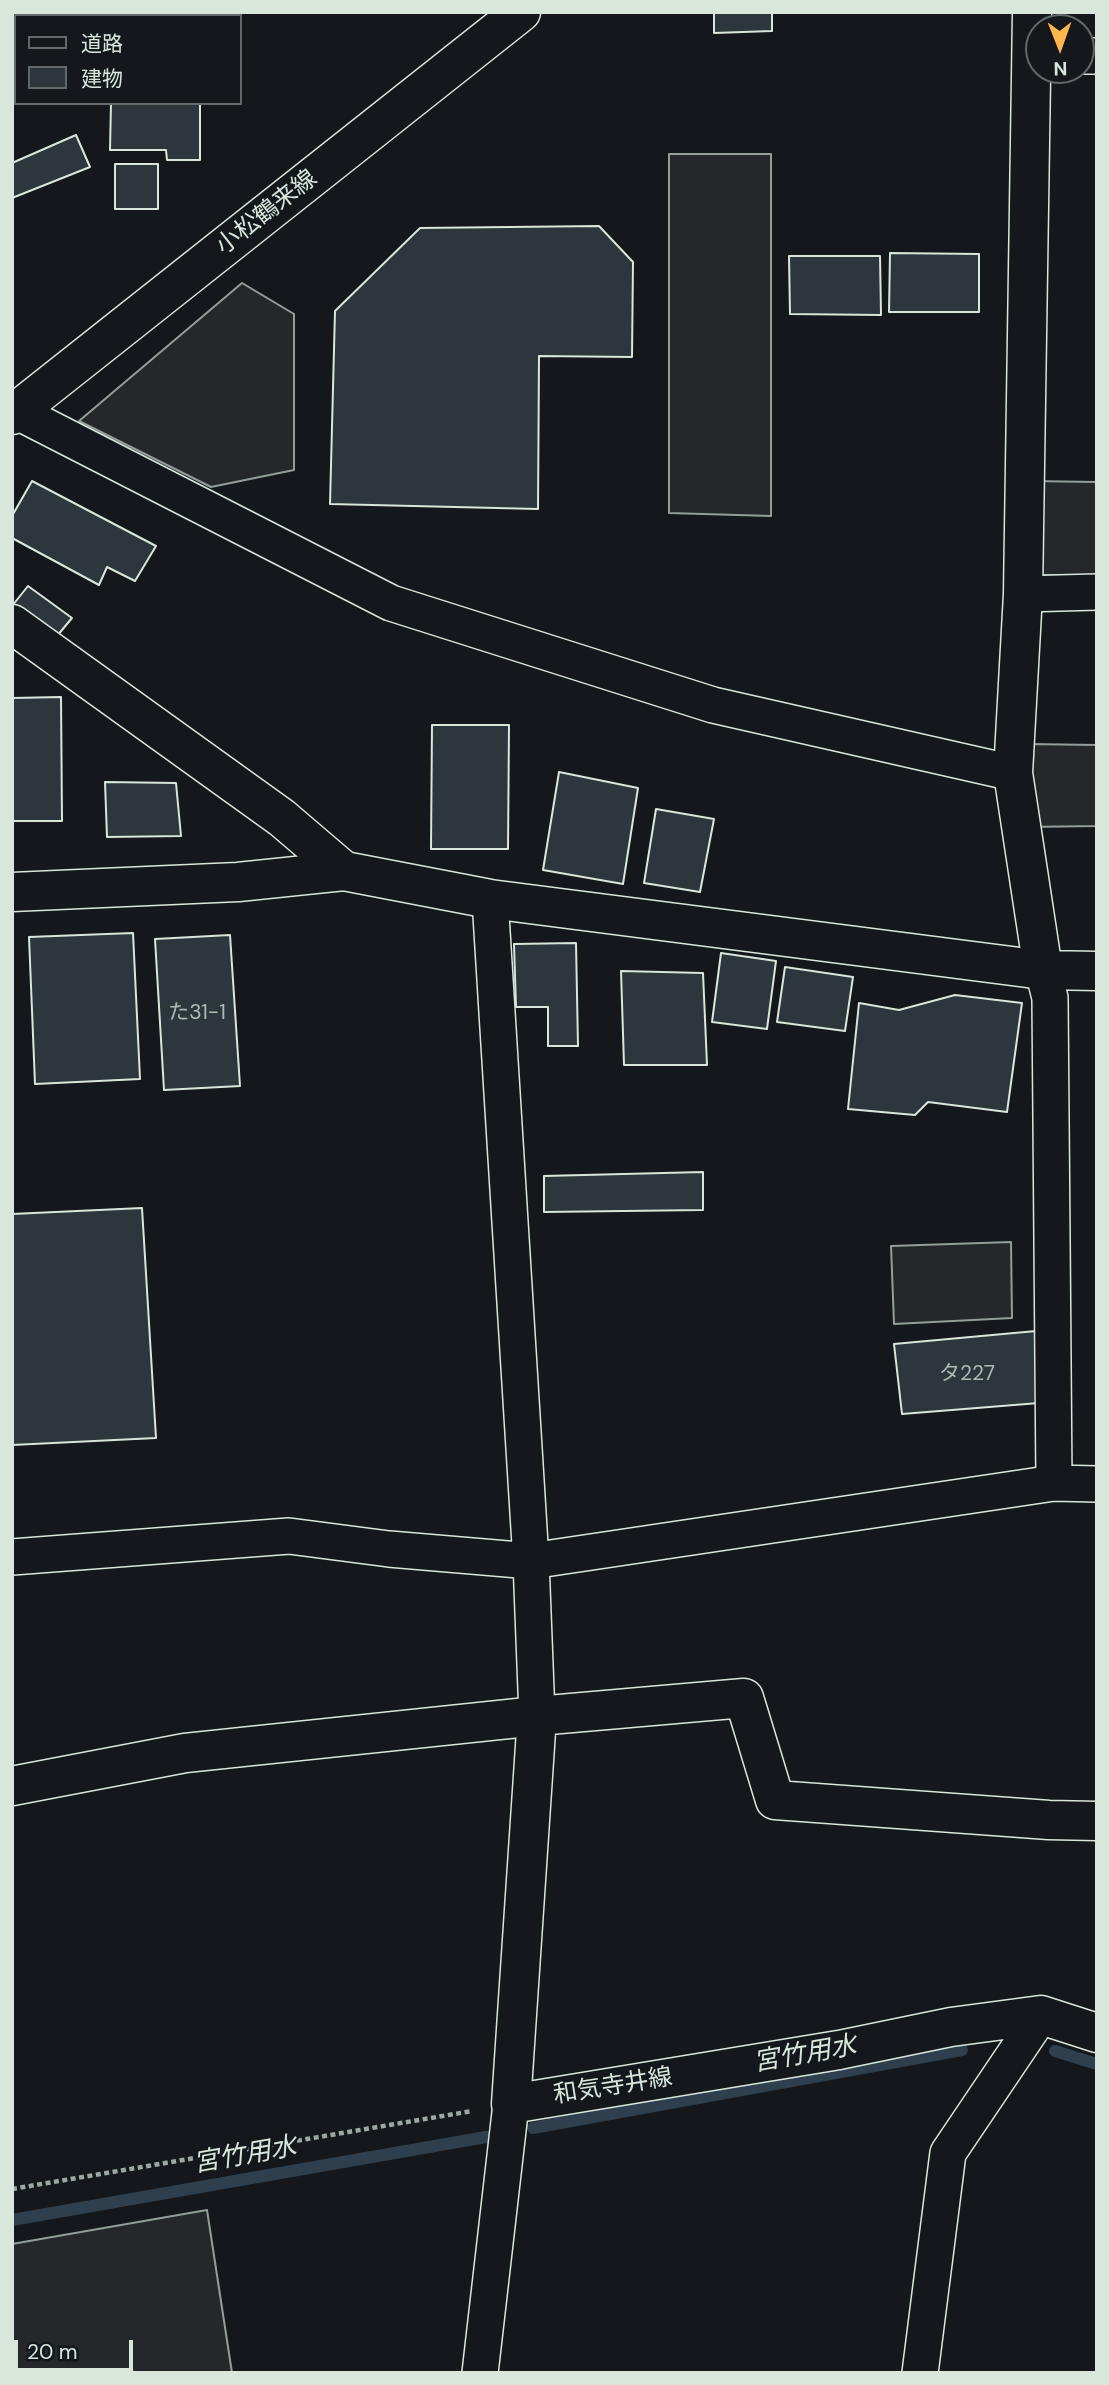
<!DOCTYPE html>
<html>
<head>
<meta charset="utf-8">
<style>
  body { margin:0 }
  #map { position:relative; width:1109px; height:2385px; overflow:hidden; background:#14181c; font-family:"DM Sans","Noto Sans JP",sans-serif }
  canvas { display:block }
  .frame { position:absolute; inset:0; border:14px solid #d8e6dc; pointer-events:none }
  .legend { position:absolute; left:14px; top:14px; width:228px; height:91px; box-sizing:border-box; background:#14181c; border:2px solid #626a69; margin:0; padding:9px 12px; list-style:none; font-size:21px; color:#d8e6dc }
  .legend li { display:flex; align-items:center; gap:14px; height:35px }
  .legend b { width:35px; border:2px solid #626a69 }
  .north { position:absolute; left:1025px; top:14px; width:70px; height:70px; box-sizing:border-box; background:#14181c; border:2px solid #626a69; border-radius:50%; rotate:179deg; font-size:19px; font-weight:700; line-height:28px; text-align:center; color:#d8e6dc }
  .north::after { content:''; display:block; margin:auto; width:24px; height:32px; background:#ffb74d; clip-path:polygon(50% 0,100% 100%,50% 72%,0 100%) }
  .scale { position:absolute; left:14px; top:2340px; width:119px; height:32px; box-sizing:border-box; border:4px solid #d8e6dc; border-top:0; padding-left:9px; font-size:21px; line-height:24px; white-space:nowrap; color:#d8e6dc; -webkit-text-stroke:5px #14181c; paint-order:stroke }
</style>
</head>
<body>
<div id="map">
<canvas width="1109" height="2385"></canvas>
<div class="frame"></div>
<ul class="legend">
<li><b style="height:9px;background:#14181c"></b>道路</li>
<li><b style="height:19px;background:#2c363c"></b>建物</li>
</ul>
<div class="north">N</div>
<div class="scale">20 m</div>
</div>
<script>
const ctx = document.querySelector('canvas').getContext('2d');
ctx.lineJoin = 'round';
function fillPath(path, color) {
  ctx.fillStyle = color;
  ctx.fill(path, 'evenodd');
}
function stroke(path, color, width, dash) {
  ctx.strokeStyle = color;
  ctx.lineWidth = width;
  ctx.lineCap = dash ? 'butt' : 'round';
  ctx.setLineDash(dash || []);
  ctx.stroke(path);
}
function label(font, color, halo, rows, align = 'center') {
  ctx.font = font + ' "DM Sans","Noto Sans JP",sans-serif';
  ctx.lineWidth = 5;
  ctx.setLineDash([]);
  ctx.textBaseline = 'middle';
  ctx.strokeStyle = halo;
  ctx.fillStyle = color;
  for (const [text, x, y, turn = 0] of rows) {
    ctx.save();
    ctx.translate(x, y);
    ctx.rotate((+turn || 0) * Math.PI / 180);
    ctx.textAlign = isNaN(turn) ? turn : align;
    if (halo) ctx.strokeText(text, 0, 0);
    ctx.fillText(text, 0, 0);
    ctx.restore();
  }
}
const parking = new Path2D(`
  M669 154H771V516L669 513Z
  M242 283 294 314V470L211 487 79 421Z
  M1029 481 1097 482V575H1029Z
  M1027 744 1097 745V826L1026 827Z
  M1011 1242 1012 1318 894 1324 891 1246Z
  M207 2210 232 2373H12V2244Z`);
const stream = new Path2D(`
  M1055 2051 1097 2064
  M533 2128 962 2050
  M12 2220 486 2137`);
const building = new Path2D(`
  M120 12H187V16H120Z
  M714 12H772V31L714 33Z
  M111 103H200V160H167L166 150H110Z
  M76 135 90 167 12 198V163Z
  M115 164H158V209H115Z
  M599 226 633 262 632 357 539 356 538 509 330 504 335 311 420 228Z
  M890 253 979 254V312H889Z
  M789 256H880L881 315 790 314Z
  M32 481 156 546 135 581 107 567 99 585 12 538V516Z
  M28 586 72 618 42 654 12 606Z
  M61 697 62 821H12V698Z
  M432 725H509L508 849H431Z
  M559 772 638 788 623 884 543 870Z
  M105 782 176 783 181 836 107 837Z
  M656 809 714 819 700 892 644 883Z
  M133 933 140 1079 35 1084 29 937Z
  M230 935 240 1086 164 1090 155 939Z
  M576 943 578 1046H548V1007H516L514 944Z
  M721 953 776 961 767 1029 712 1022Z
  M785 967 853 977 845 1031 777 1022Z
  M621 971 703 973 707 1065H624Z
  M955 995 1022 1003 1007 1112 928 1102 915 1115 848 1109 859 1003 899 1010Z
  M703 1172V1210L544 1212V1176Z
  M142 1208 156 1438 12 1445V1214Z
  M1036 1331 1039 1403 902 1414 894 1344Z`);
const path = new Path2D(`
  M12 2189 472 2111`);
const street = new Path2D(`
  M12 46H16
  M1081 56H1097
  M12 409 391 603 713 705 1013 773
  M1023 594 1097 592
  M490 899 531 1561 537 1716
  M1043 970 1050 998 1054 1483
  M12 1557 289 1536 389 1549 531 1561 1054 1483 1097 1484
  M480 2373 511 2104
  M920 2373 948 2153 1041 2015`);
const secondary = new Path2D(`
  M1032 12 1023 594 1013 773 1043 970
  M12 624 282 818 344 871
  M12 892 238 882 344 871 490 899 1043 970 1097 971
  M537 1716 511 2104 839 2050 951 2027 1041 2015 1097 2033
  M12 1786 185 1753 537 1716 744 1698 775 1800 1049 1820 1097 1821`);
const primary = new Path2D(`
  M12 415 521 12`);
const numberNames = [
  ["た31-1",197,1013],
  ["タ227",967,1374]
];
const streetNames = [
  ["小松鶴来線",267,213,-38],
  ["和気寺井線",613,2087,-9]
];
const waterNames = [
  ["宮竹用水",805,2055,-10],
  ["宮竹用水",245,2156,-10]
];
fillPath(parking, '#24282b');
stroke(parking, '#939e99', 2);
stroke(stream, '#2f3f4d', 12);
fillPath(building, '#2c363c');
stroke(building, '#d8e6dc', 2);
stroke(street, '#d8e6dc', 38);
stroke(secondary, '#d8e6dc', 41);
stroke(primary, '#d8e6dc', 41);
stroke(path, '#9da8a2', 4.5, [5, 3.5]);
stroke(street, '#14181c', 35);
stroke(secondary, '#14181c', 38);
stroke(primary, '#14181c', 38);
label('21px', '#adbab4', null, numberNames);
label('24px', '#d8e6dc', '#14181c', streetNames);
label('italic 26px', '#d8e6dc', '#14181c', waterNames);
</script>
</body>
</html>
